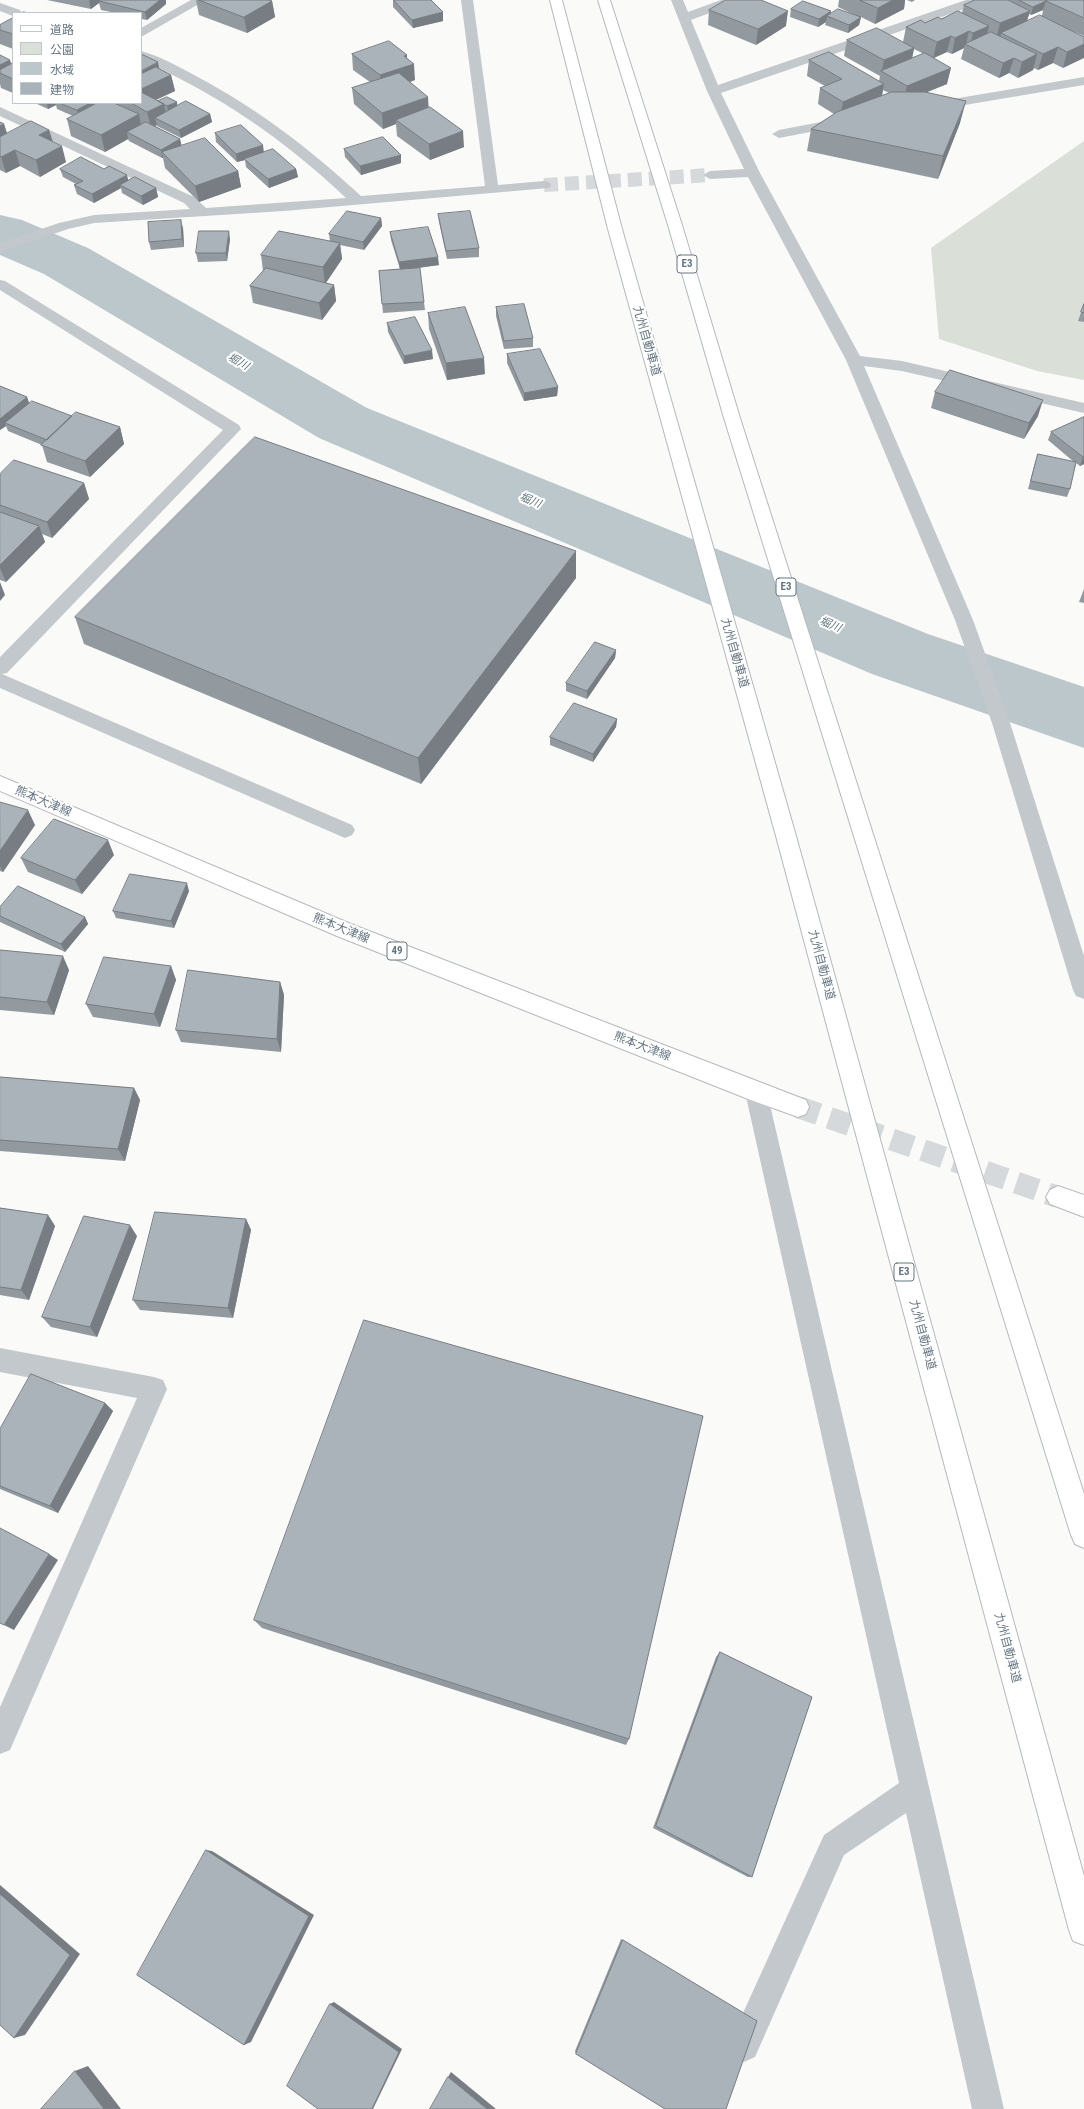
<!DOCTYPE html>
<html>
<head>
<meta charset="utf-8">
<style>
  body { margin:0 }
  #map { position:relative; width:1084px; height:2109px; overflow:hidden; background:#fafaf8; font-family:"Roboto Condensed","Noto Sans JP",sans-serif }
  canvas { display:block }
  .legend { position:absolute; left:12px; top:12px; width:130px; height:92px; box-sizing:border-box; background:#fff; border:1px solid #c1c8cd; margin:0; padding:5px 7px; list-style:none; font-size:12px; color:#657683 }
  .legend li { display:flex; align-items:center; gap:8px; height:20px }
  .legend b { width:20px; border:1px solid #c1c8cd }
</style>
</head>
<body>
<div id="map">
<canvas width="1084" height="2109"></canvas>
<ul class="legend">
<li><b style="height:5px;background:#fff"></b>道路</li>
<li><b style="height:11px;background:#dadfd7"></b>公園</li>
<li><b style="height:11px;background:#bbc7cb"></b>水域</li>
<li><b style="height:11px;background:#aab3b9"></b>建物</li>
</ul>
</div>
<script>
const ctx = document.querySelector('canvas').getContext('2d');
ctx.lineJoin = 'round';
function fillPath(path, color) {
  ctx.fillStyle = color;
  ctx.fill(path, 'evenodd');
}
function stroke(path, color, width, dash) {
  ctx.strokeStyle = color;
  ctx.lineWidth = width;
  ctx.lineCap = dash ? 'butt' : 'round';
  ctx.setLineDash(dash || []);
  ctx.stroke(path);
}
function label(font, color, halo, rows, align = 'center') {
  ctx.font = font + ' "Roboto Condensed","Noto Sans JP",sans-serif';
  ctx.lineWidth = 4;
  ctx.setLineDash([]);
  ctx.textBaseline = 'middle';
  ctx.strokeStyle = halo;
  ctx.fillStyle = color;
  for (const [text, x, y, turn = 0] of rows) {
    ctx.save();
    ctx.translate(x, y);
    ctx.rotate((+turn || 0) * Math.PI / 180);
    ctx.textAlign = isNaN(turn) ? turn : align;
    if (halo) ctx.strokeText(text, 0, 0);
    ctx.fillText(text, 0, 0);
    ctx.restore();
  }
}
const green = new Path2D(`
  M1084 141V380L1037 371 939 339 931 248Z`);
const water = new Path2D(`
  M0 220 136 290 261 378 41 258 0 238Z`);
const river = new Path2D(`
  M0 215 22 220 88 248 367 408 928 634 1084 687V748L872 674 319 438 44 274 0 255Z`);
const streetTunnel = new Path2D(`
  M544 185 710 175`);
const primaryTunnel = new Path2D(`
  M798 1107 1058 1197`);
const lane = new Path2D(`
  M0 280 5 281 239 425 241 429 7 673 2 674 352 825 355 830 352 835 345 838 338 835 0 688V657L223 430 0 290Z`);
const street = new Path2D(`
  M191 0H206L141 37V28Z
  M461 0H473L498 185 544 181 549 182 551 185 549 188 284 211 94 223 68 229 0 252V243L59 223 94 215 190 209 184 203 0 116V107L194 197 206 208 346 198C285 140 218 94 141 60V51C160 56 179 67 196 76 258 109 310 149 361 196L485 186Z
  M671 0H683L688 12 721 0H738L736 3 691 20 718 85 966 0H984L982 3 721 93 760 173 860 356 902 361 1084 403V413L902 371 864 366 973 620 1010 723 1084 956V999L1076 996 1073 990 992 723 955 620 846 360 748 177 710 179 703 175 710 171 744 169 707 91Z
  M0 3 20 10 22 13H13V16L0 11Z
  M1084 77V85L935 110 928 106 935 102Z
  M842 118 849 122 847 125 779 138 772 134 779 130Z
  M756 1082 764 1085 767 1092 1004 2109H972L906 1813 844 1855 755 2057 744 2062 733 2057 728 2046 824 1835 899 1783 745 1092 748 1085Z
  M0 1348 154 1377 163 1380 167 1389 10 1750 0 1754V1707L137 1398 0 1372Z`);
const primary = new Path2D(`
  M0 776 351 924 806 1100 809 1107 806 1114 798 1117 748 1099 337 936 0 791Z
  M1058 1186 1084 1195V1217L1050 1204 1046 1197 1050 1190Z`);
const highway = new Path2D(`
  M550 0H562L622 229 796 836 1084 1876V1945L1073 1941 1069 1930 776 836 608 229Z
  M598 0H610L682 225 740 418 1084 1494V1548L1075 1544 1071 1535 724 418 668 225Z`);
const wall = new Path2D(`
  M47 0H166V4L147 20 141 19V13H116L101 10 99 3 91 9Z
  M196 0H269L272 1 275 17 247 33 199 15Z
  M393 0H431L443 21 413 28 393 7Z
  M839 0H905L904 9 875 24 861 17 859 25 848 33 825 25 826 22 818 27 790 17 791 9 831 11V14L857 16 838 7Z
  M907 0H915L912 2Z
  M975 0H1084V36L1068 29 1084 37 1063 68 1053 63 1038 70 1034 68 1033 70 1018 78 1009 73 999 78 961 59 964 48 952 54 947 52 934 58 947 84 926 92 960 123 938 179 807 151 811 129 834 114 818 104 820 88 825 86 807 76 809 60 879 81 880 76 844 56 847 40 903 42 906 27 962 13 964 5ZM1043 10 1042 16 1027 21 1029 14 1031 15ZM914 49 924 54 912 58ZM883 90 889 93 882 96Z
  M709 10 786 26 756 45 708 25Z
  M13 18V49L0 44V25Z
  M352 54 407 55V58L415 80 410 82 429 108 464 147 430 160 397 136 396 124 383 129 354 104 352 88 370 82 353 70Z
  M0 55 12 64 13 63V93L1 88 0 84Z
  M159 69 171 75 175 91 156 100 158 101 210 114 212 122 181 138 157 126V125L155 126 180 139 181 146 238 171 241 187 199 202 165 168 163 158H162L129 141 128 139 105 152 71 136 67 119 73 116 57 109 56 105 48 109 35 103H141Z
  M0 122 4 124 7 134 49 130 53 142 66 162 40 177 20 166 6 173 0 170Z
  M215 133 264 152 296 169 298 177 269 188 246 167 245 160 237 162 216 142Z
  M344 149 401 163 361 175 345 157Z
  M60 169H104L128 180 156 188 158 197 143 205 122 193 121 188 94 203 77 194 74 185 76 184 63 177Z
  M438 214 479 248V257L447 259 439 222Z
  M381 218 382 226 364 250 340 245 342 259 326 283 334 285 336 301 322 320 253 303 250 286 263 271 261 255 330 241 329 234Z
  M183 228 184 247 151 250 149 242Z
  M390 232 439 265 418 268 424 302 425 310 383 313 379 271 400 269 391 240Z
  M230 239 227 261 198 262 196 253Z
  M1084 304V322L1078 321Z
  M496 307 533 338V347L504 349 496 316Z
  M428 313 485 374 447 380 429 329Z
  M387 323 433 359 404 364 388 332Z
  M507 354 558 387 557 396 524 401 507 363Z
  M0 386 27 397 29 403 72 416 120 427 124 444 90 477 47 462 42 445 8 431 6 426 0 430Z
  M935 392 1038 416 1024 439 931 408Z
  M1084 417V464L1080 466 1076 463 1070 489 1067 497 1028 489 1035 463 1038 454 1074 462 1048 440 1051 432Z
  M0 474 84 483 89 499 52 538 42 534 45 542 6 582 0 580Z
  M576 578 421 784 84 644 75 617Z
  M1084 589V603L1079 602Z
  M616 650 615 658 587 699 566 691V683Z
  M617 719 616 727 593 762 550 745V737Z
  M0 802 35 825 3 872 0 871Z
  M114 855 82 894 28 872 21 858Z
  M189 891 174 928 116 918 113 911Z
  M0 907 85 917 88 924 65 952 0 922Z
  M0 950 69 970 54 1015 0 1010Z
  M171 966 176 980 160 1027 93 1017 86 1004Z
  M280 982 284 995 281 1052 181 1042 176 1030Z
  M0 1077 134 1088 140 1100 125 1161 0 1151Z
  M0 1208 48 1215 55 1226 29 1300 0 1295Z
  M246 1219 251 1230 233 1318 140 1310 133 1300Z
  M137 1236 97 1337 51 1327 42 1317Z
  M105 1403 113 1411 58 1513 0 1489V1429Z
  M254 1620 629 1739 626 1745 262 1628Z
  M720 1652 752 1877H748L653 1828 716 1657Z
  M621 1939 623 1940 576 2054 575 2051Z`);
const shadedWall = new Path2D(`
  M89 0H103L99 1V3L91 9Z
  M160 0H166V4L147 20 145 12Z
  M893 0H905L904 9 875 24 878 8Z
  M272 1 275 17 247 33 244 17Z
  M1046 1 1043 10 1031 15 1033 7Z
  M788 11 786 26 756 45 758 29Z
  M831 11 830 18 827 16 826 22 818 27 819 19Z
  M1030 11 1025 27 1001 33 1000 38 996 39 1000 23Z
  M443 12V21L413 28 412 20Z
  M861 17 859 25 848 33 849 25Z
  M989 26 985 42 970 46 973 33Z
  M969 31 966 44H965L964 48 952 54 955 38Z
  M951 36 947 52 933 58 937 42Z
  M1084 44V58L1063 68 1067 52Z
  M1058 47 1053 63 1038 70 1043 54Z
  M914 48 911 64 882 71 884 60Z
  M1037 54 1033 70 1018 78 1022 62Z
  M407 55V66L414 64 415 80 382 91 380 75 404 56Z
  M1014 58 1009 73 999 78 1003 63Z
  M10 60 13 69 0 73V65Z
  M158 62 161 78 141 88V71Z
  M951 68 947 84 903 102 907 86Z
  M171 75 175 91 142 106 141 102V89Z
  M884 84 881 100 840 118 843 102Z
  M428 97 429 113 396 120V124L383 129 382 113Z
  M966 101 960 123 938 179 943 156Z
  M177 102 178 111 169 115 167 106Z
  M47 103H56V105L48 109Z
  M90 103H93L95 110 79 119 77 110Z
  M164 104 167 120 155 118 157 125 151 128 147 112Z
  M139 114 142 131 127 132 128 139 105 152 101 135Z
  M210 114 212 122 181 138 179 130Z
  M4 124 9 140 0 145V126Z
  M49 130 54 146 39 135Z
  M463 131 464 147 430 160 429 144Z
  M180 139 182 147 162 152 163 158H162L161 150Z
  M263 145 264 153 244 159 245 160 237 162 236 154Z
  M62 146 66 162 40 177 36 160Z
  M15 150 20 166 6 173 1 157Z
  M401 155V163L361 175 360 166Z
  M296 169 298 177 269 188 268 179Z
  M238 171 241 187 199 202 195 186Z
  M127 175 129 183 120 185 121 188 94 203 92 194Z
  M156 188 158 197 143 205 141 196Z
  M381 218 382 226 364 250 363 242Z
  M181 220 183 228 184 247 182 239Z
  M229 231 230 239 227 261 226 253Z
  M340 243 342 259 325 284 323 267Z
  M438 257 439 265 400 270 399 262Z
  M334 285 336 301 322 320 319 303Z
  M432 350 433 359 404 364V356Z
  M484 358 485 374 447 380 446 363Z
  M558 387 557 396 524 401V393Z
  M27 397 30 406 5 423 6 426 0 430V419Z
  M1043 400 1038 416 1024 439 1029 423Z
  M120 427 124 444 90 477 85 461Z
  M1083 457H1084V464L1080 466Z
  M84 483 89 499 52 538 47 522Z
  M39 526 45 542 6 582 0 568V565Z
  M576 551V578L421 784 418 758Z
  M0 582 5 595 0 601Z
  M616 650 615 658 587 699V691Z
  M617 719 616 727 593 762V754Z
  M28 810 35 825 3 872 0 866V851Z
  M108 840 114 855 82 894 75 880Z
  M187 883 189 891 174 928 171 921Z
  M85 917 88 924 65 952 61 944Z
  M63 956 69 970 54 1015 47 1002Z
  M171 966 176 980 160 1027 154 1014Z
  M280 982 284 995 281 1052 277 1039Z
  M134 1088 140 1100 125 1161 118 1149Z
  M48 1215 55 1226 29 1300 21 1290Z
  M246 1219 251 1230 233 1318 228 1308Z
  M130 1225 137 1236 97 1337 90 1327Z
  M105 1403 113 1411 58 1513 50 1506Z
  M49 1554 58 1560 14 1630 4 1625Z
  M206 1850 212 1851 314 1915 251 2042 244 2045Z
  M0 1885 80 1954 25 2035 14 2038 0 1894Z
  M334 2002 402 2049 373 2109H372L330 2004Z
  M88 2066 121 2109H104L75 2071Z
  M451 2072 496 2109H487L448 2077Z`);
const building = new Path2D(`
  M101 0H160L145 12 99 1Z
  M199 0H269L272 1 244 17Z
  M394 0H431L443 12 412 20Z
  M726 0H761L788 11 758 29 709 10Z
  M860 0H893L878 8Z
  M975 0H1008L1030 11 1000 23 964 5Z
  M1019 0H1047L1046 1 1033 7Z
  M1047 0H1084V18L1046 1Z
  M803 1 831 11 819 19 791 9Z
  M838 9 861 17 849 25 827 16Z
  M958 11 989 26 973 33 969 31 955 38 951 36 937 42 906 27 921 20 925 23 938 17 941 19Z
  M24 12 28 13H21Z
  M1040 15 1084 37V44L1067 52 1058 47 1043 54 1001 33Z
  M13 18V34L0 30V25Z
  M877 28 914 48 884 60 847 40Z
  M991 32 1037 54 1022 62 1014 58 1003 63 965 44Z
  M389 41 407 55 404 56 414 64 380 75 352 54Z
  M829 52 884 84 843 102 820 88 842 79 809 60Z
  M925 53 951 68 907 86 881 71Z
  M141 54 158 62 141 71Z
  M0 55 10 60 0 65Z
  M13 63V79L0 73V70Z
  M156 67 171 75 141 89V74Z
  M399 73 428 97 382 113 352 88Z
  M141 92 164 104 147 112 131 103H141Z
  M892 92H925L966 101 943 156 811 129 837 112Z
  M167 97 177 102 167 106 158 101Z
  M186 101 210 114 179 130 155 118Z
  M60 103H90L77 110Z
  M97 103H114L139 114 101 135 67 119Z
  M430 107 463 131 429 144 396 120Z
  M31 121 49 130 39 135 62 146 36 160 15 150 1 157 0 156V137Z
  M0 122 4 124 0 126Z
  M146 122 180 139 161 150 127 132Z
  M241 125 263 145 236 154 215 133Z
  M383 137 401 155 360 166 344 149Z
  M205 138 238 171 195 186 162 152Z
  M273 149 296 169 268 179 244 159Z
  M81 157 104 169 109 166 127 175 92 194 74 185 83 181 60 169Z
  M135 177 156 188 141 196 120 185Z
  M347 211 381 218 363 242 329 234Z
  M470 211 479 248 446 251 438 214Z
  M181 220 182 239 149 242 148 222Z
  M428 227 438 257 399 262 390 232Z
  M199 231H229L226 253H196Z
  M279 231 340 243 323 267 261 255Z
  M266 268 334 285 319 303 250 286Z
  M420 268 424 302 382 304 379 271Z
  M524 304 533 338 504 341 496 307Z
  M1084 304V313L1081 312Z
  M465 307 484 358 446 363 428 313Z
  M415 317 432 350 404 356 387 323Z
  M540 349 558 387 524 393 507 354Z
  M950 370 1043 400 1029 423 935 392Z
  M0 386 27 397 0 419Z
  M32 401 72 416 47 440 5 423Z
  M76 412 120 427 85 461 41 445Z
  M1084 417V457H1083L1051 432Z
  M255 437 576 551 418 758 75 617Z
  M1038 454 1076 462 1070 489 1031 481Z
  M14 460 84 483 47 522 0 505V474Z
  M0 512 39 526 0 565Z
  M595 642 616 650 587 691 566 683Z
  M574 703 617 719 593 754 550 737Z
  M0 802 28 810 0 851Z
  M54 819 108 840 75 880 21 858Z
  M130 874 187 883 171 921 113 911Z
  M18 886 85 917 61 944 0 916V907Z
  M0 950 63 956 47 1002 0 997Z
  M104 957 171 966 154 1014 86 1004Z
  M188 970 280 982 277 1039 176 1030Z
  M0 1077 134 1088 118 1149 0 1140Z
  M0 1208 48 1215 21 1290 0 1287Z
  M155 1212 246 1219 228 1308 133 1300Z
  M84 1216 130 1225 90 1327 42 1317Z
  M364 1320 703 1416 629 1739 254 1620Z
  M31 1374 105 1403 50 1506 0 1486V1429Z
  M0 1528 49 1554 4 1625 0 1623Z
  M720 1652 812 1697 752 1877 656 1826Z
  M206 1850 309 1916 244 2045 137 1975Z
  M0 1894 70 1955 14 2038 0 2025Z
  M623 1940 757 2021 726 2109H665L576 2054Z
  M330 2004 399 2052 372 2109H318L287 2086Z
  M75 2071 104 2109H41Z
  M448 2077 487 2109H430Z`);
const shields = [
  [687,264,20],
  [786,587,20],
  [397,951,20],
  [904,1272,20]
];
const shieldNames = [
  ["E3",687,264],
  ["E3",786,587],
  ["49",397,951],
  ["E3",904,1272]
];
const farWaternames = [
  ["堀川",238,362,30],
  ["堀川",530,501,23],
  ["堀川",830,625,23]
];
const streetNames = [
  ["九州自動車道",646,341,74],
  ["九州自動車道",734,653,74],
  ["熊本大津線",43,802,23],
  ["熊本大津線",341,929,22],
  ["九州自動車道",821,965,75],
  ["熊本大津線",642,1047,21],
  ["九州自動車道",922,1335,75],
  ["九州自動車道",1007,1648,75]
];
fillPath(green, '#dadfd7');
fillPath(water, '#bbc7cb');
fillPath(river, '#bbc7cb');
stroke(streetTunnel, '#d5d9db', 14, [14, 7]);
stroke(primaryTunnel, '#d5d9db', 22, [22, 11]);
stroke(primary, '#b5babe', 2);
stroke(highway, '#b4b9bd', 2);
fillPath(lane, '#c3c8cc');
fillPath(street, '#c3c8cc');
fillPath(primary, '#fff');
fillPath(highway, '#fff');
fillPath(wall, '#929a9f');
fillPath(shadedWall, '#777d82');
fillPath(building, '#aab3b9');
stroke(building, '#777d82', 1);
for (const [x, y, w] of shields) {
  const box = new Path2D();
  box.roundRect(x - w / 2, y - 9, w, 18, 3);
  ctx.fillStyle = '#fff';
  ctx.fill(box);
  stroke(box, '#657683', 1);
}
label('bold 11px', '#657683', null, shieldNames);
label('italic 11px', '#60757c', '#fff', farWaternames);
label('12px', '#657683', '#fff', streetNames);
</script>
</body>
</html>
